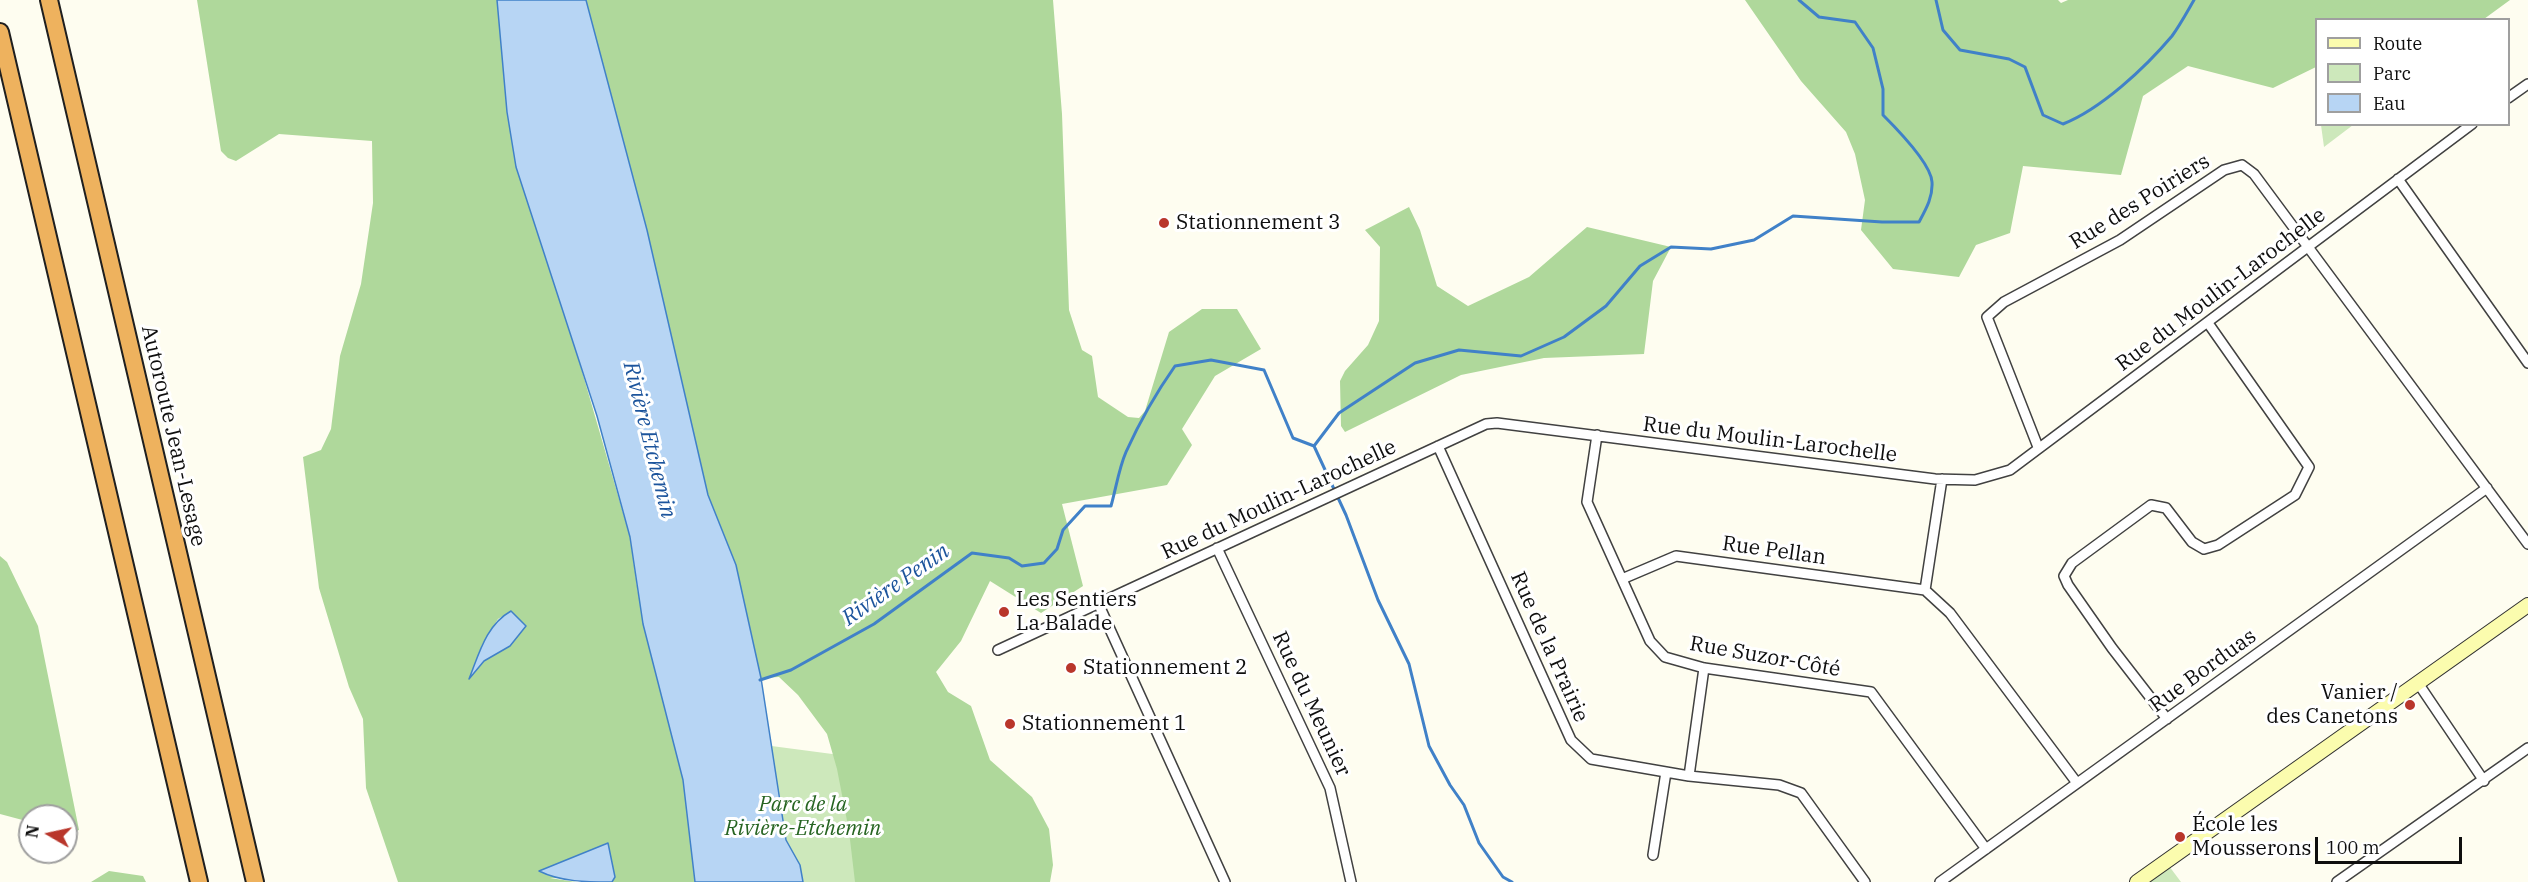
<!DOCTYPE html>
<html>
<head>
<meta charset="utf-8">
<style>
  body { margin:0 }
  #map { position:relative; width:2528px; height:882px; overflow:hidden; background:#fefdf0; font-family:"IBM Plex Serif",serif }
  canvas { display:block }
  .legend { position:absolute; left:2315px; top:18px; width:195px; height:108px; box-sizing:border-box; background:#fff; border:2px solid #9f9f9f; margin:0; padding:8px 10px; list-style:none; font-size:18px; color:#0e0e0e }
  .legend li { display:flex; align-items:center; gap:12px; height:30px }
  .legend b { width:30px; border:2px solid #9f9f9f }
  .north { position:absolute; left:18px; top:804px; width:60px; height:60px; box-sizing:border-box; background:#fff; border:2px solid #9f9f9f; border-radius:50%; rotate:279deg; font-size:16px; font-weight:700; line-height:24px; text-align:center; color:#0e0e0e }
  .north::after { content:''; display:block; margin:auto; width:21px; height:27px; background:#b9362b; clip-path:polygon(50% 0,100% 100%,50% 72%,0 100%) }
  .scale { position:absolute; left:2315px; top:837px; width:147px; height:27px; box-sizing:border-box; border:3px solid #0e0e0e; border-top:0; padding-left:8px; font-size:18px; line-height:21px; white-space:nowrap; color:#0e0e0e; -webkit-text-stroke:4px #fff; paint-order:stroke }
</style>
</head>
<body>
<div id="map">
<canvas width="2528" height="882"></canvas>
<ul class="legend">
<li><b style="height:8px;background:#fbfcae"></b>Route</li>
<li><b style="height:16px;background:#cde8bb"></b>Parc</li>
<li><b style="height:16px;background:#b7d5f4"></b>Eau</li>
</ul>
<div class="north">N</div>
<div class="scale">100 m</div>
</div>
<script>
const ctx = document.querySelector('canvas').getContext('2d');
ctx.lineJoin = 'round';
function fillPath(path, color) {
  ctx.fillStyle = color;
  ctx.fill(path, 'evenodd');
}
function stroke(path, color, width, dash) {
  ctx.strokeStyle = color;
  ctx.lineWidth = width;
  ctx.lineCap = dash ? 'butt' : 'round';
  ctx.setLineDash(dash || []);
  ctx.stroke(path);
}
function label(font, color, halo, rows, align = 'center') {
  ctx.font = font + ' "IBM Plex Serif",serif';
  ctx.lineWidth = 6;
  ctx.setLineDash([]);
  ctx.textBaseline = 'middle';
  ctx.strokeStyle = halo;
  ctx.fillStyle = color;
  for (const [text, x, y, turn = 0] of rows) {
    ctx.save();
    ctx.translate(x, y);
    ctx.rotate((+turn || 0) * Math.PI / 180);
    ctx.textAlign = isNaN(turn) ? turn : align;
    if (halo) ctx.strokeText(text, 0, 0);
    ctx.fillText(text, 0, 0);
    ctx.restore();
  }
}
const green = new Path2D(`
  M2321 125V124L2353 125 2324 147Z
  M726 740 855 757 981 882H744Z
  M2166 862 2181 882H2137Z`);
const forest = new Path2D(`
  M197 0H497L507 112 630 537 638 593 683 780 695 882H612L615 877 550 878 576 882H398L366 788 363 719 349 687 319 588 303 457 321 450 331 429 340 356 361 284 373 203 372 141 279 134 236 161 228 158 221 151ZM511 611 510 646 484 661 470 677 482 645 498 619Z
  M586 0H1053L1062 114 1069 310 1082 350 1092 356 1098 397 1128 417 1139 418 1145 411 1169 332 1202 309H1237L1261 349 1215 376 1182 429 1192 445 1167 485 1062 504 1083 586 1041 613 990 581 961 641 936 672 948 692 971 706 990 760 1032 797 1049 829 1053 865 1050 882H855L849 831 837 769 827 734 798 695 779 677 761 678 736 565 708 495 647 230Z
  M1745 0H2058L2061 3 2068 0H2510L2484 19 2316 20V67L2273 88 2188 66 2143 96 2121 175 2023 166 2010 233 1976 245 1959 277 1893 269 1861 230 1865 200 1855 154 1846 132 1801 81Z
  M1409 207 1420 230 1437 286 1468 306 1529 277 1587 227 1671 247 1653 281 1644 354 1544 358 1461 375 1345 432 1341 426 1340 381 1345 371 1368 345 1379 321 1380 247 1365 230Z
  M0 556 7 562 38 626 79 830 66 835V816H30V822L0 814Z
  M109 871 143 876 146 882H91Z`);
const water = new Path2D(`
  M497 0H586L647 230 708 495 736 565 761 678 786 840 800 865 803 882H695L683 780 643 624 630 537 597 416 516 167 507 112Z
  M511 611 526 626 510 646 484 661 469 679C479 654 486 625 511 611Z
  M608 843 615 877 612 882C587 882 561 882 539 871Z`);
const stream = new Path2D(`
  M1936 0 1943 30 1960 50 2009 59 2025 67 2043 115 2063 124C2101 109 2145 68 2172 36 2180 25 2187 12 2194 0
  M1314 446 1346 515 1378 600 1409 664 1429 746 1450 785 1464 805 1479 843 1503 877 1512 882
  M760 680 791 670 874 624 972 553 1009 558 1022 566 1044 563 1057 549 1063 530 1085 506H1111C1116 488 1119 468 1126 452 1140 421 1156 393 1175 366L1211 360 1264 370 1293 438 1314 446 1339 413 1415 363 1459 350 1521 356 1564 337 1606 306 1640 266 1671 247 1711 249 1754 240 1793 216 1882 222H1919C1926 209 1933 197 1932 182 1931 164 1896 128 1883 115V89L1873 48 1855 22 1819 17 1799 0`);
const street = new Path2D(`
  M2508 98 2528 84
  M2398 179 2528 363
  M1597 435 1587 502 1650 641 1665 657 1704 668 1871 692 1986 849
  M1438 446 1571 740 1591 759 1689 776 1779 785 1801 793 1865 882
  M2038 447 1987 317 2004 302 2120 240 2224 170 2242 165 2254 174 2528 544
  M1217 548 1330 788 1351 882
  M1622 579 1676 556 1925 590 1950 613 2077 783
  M1925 590 1942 479
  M1098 603 1225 882
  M998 650 1486 424 1497 423 1935 479 1975 480 2010 470 2472 124
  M2418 683 2484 781
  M2167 719 2112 648 2068 585 2064 576 2072 563 2151 505 2166 508 2192 542 2204 549 2218 545 2295 495 2309 467 2208 323
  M1689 776 1704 668
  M1653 855 1666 772
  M1940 882 2487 488
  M2337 882 2528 748`);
const secondary = new Path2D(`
  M2137 882 2528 605`);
const highway = new Path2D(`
  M49 0 255 882
  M0 32 199 882`);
const markers = [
  [1164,223,6,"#b9362b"],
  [1004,612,6,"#b9362b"],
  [1071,668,6,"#b9362b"],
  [2410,705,6,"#b9362b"],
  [1010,724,6,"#b9362b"],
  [2180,837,6,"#b9362b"]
];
const streetNames = [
  ["Rue des Poiriers",2140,202,-32],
  ["Rue du Moulin-Larochelle",2221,290,-37],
  ["Autoroute Jean-Lesage",173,436,77],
  ["Rue du Moulin-Larochelle",1770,440,7],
  ["Rue du Moulin-Larochelle",1279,500,-25],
  ["Rue Pellan",1774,551,8],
  ["Rue de la Prairie",1549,647,66],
  ["Rue Suzor-Côté",1765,657,10],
  ["Rue Borduas",2203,671,-36],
  ["Rue du Meunier",1311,704,65]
];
const poiNames = [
  ["Stationnement 3",1176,223],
  ["Les Sentiers",1016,600],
  ["La Balade",1016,624],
  ["Stationnement 2",1083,668],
  ["Vanier /",2398,693,"right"],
  ["des Canetons",2398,717,"right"],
  ["Stationnement 1",1022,724],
  ["École les",2192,825],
  ["Mousserons",2192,849]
];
const parkNames = [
  ["Parc de la",803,805],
  ["Rivière-Etchemin",803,829]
];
const waterNames = [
  ["Rivière Etchemin",649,440,76],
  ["Rivière Penin",896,585,-35]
];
fillPath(green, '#cde8bb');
fillPath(forest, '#afd89b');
fillPath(water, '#b7d5f4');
stroke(water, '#4081c8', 1.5);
stroke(stream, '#4081c8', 3);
stroke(street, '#414141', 12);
stroke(secondary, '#303030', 16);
stroke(highway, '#1f1f1f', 20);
stroke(street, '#fff', 9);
stroke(secondary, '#fbfcae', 14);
stroke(highway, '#eeb25e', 16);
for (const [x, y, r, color] of markers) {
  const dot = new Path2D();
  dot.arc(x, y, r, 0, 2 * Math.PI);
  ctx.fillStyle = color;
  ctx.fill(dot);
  stroke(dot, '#fff', 2);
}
label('21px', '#0e0e0e', '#fff', streetNames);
label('21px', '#0e0e0e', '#fff', poiNames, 'left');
label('italic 21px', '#266421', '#fff', parkNames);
label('italic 22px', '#1c549c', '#fff', waterNames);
</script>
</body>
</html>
